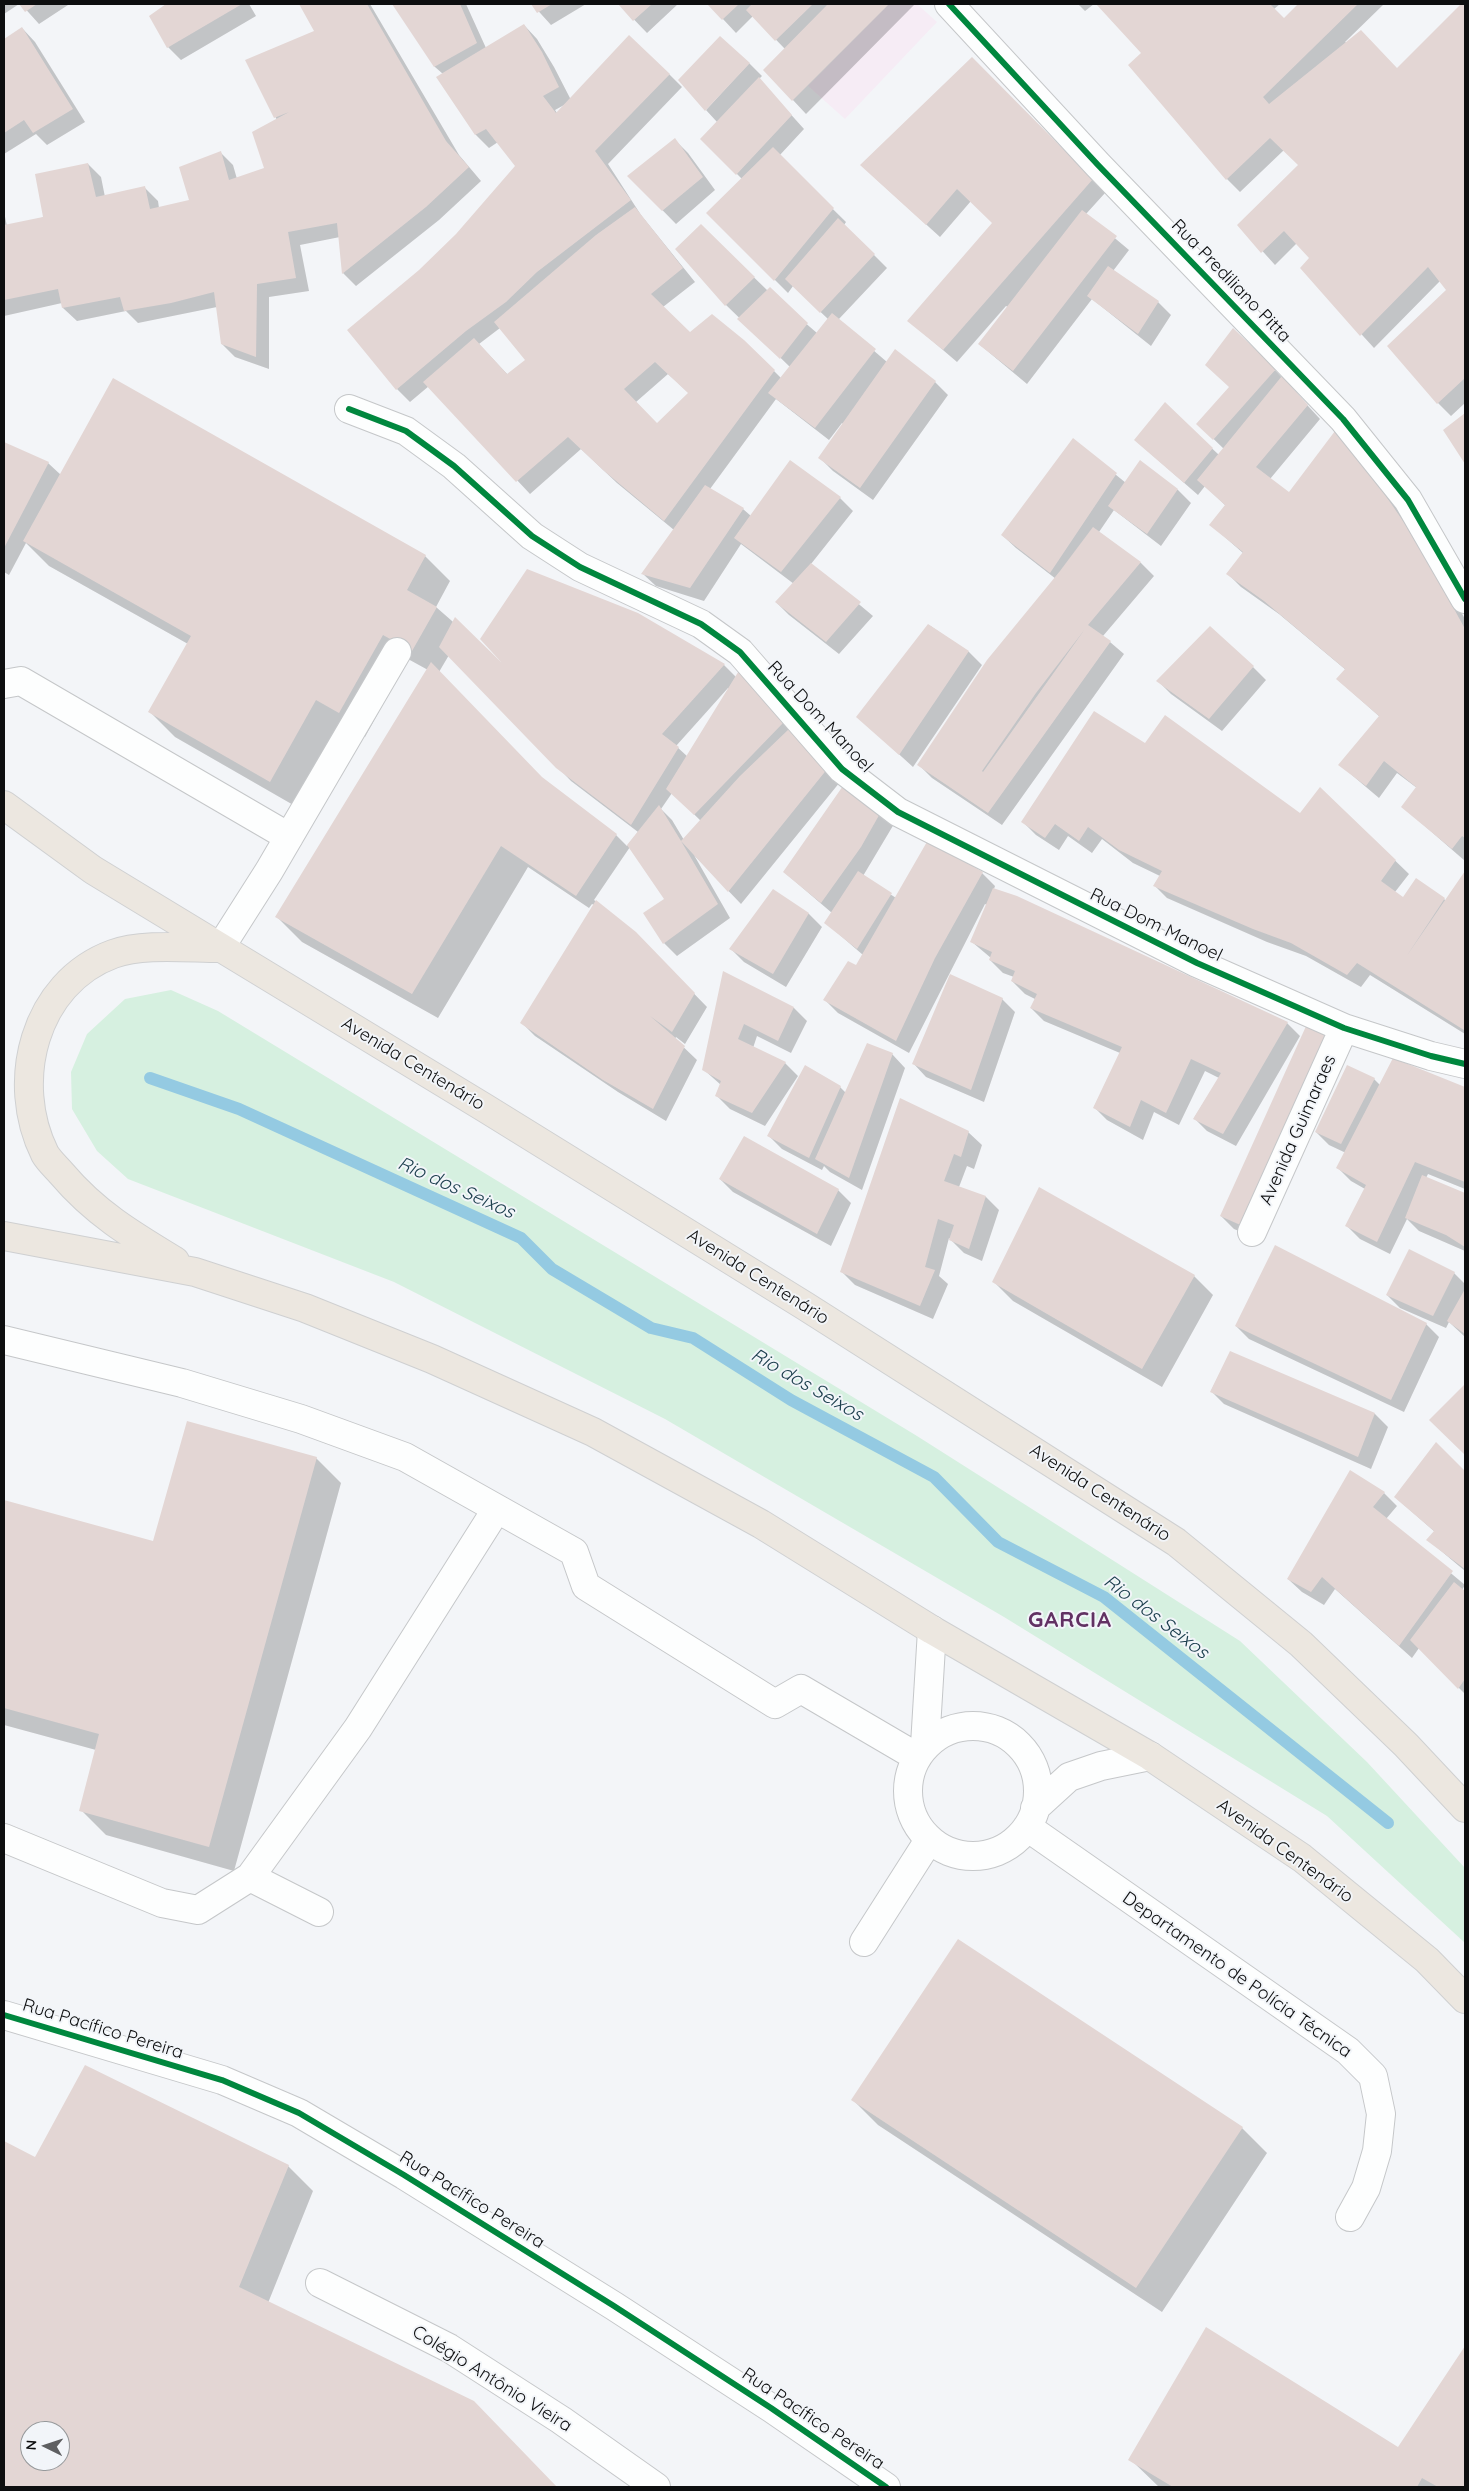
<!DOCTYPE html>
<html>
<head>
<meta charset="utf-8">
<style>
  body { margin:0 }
  #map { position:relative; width:1469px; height:2491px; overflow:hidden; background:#f3f5f8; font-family:Quicksand,sans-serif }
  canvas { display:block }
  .frame { position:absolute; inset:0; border:5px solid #0d0e0f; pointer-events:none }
  .north { position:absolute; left:20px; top:2421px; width:50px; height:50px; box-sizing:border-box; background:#f2f5f9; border:1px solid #96999b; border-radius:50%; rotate:274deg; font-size:14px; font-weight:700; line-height:20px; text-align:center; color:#0d0e0f }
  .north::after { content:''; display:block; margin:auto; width:18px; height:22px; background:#5e5f61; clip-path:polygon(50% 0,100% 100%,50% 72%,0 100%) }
</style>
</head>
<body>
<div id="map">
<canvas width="1469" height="2491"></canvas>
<div class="frame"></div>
<div class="north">N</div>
</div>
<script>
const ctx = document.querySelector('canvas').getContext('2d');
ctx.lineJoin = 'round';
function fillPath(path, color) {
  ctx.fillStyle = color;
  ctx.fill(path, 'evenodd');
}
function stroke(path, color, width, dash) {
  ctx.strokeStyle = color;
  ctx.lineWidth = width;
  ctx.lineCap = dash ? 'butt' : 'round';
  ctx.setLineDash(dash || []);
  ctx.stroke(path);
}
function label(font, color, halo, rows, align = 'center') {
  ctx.font = font + ' Quicksand,sans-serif';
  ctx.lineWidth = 4;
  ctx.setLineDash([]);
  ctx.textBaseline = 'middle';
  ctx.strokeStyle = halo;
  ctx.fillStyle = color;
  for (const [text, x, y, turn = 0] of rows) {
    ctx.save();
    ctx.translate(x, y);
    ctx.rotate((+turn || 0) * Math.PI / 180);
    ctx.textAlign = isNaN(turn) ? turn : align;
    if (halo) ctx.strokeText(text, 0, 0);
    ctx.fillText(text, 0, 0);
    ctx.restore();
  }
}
const education = new Path2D(`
  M889 4H917L937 22 845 119 808 86Z`);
const green = new Path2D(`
  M171 990 218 1011 917 1436 1240 1641 1367 1762 1465 1868V1943L1327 1816 1004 1617 665 1419 394 1282 128 1179 97 1151 72 1109 71 1072 87 1034 125 999Z`);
const shadow = new Path2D(`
  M4 4H19L4 14Z
  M21 4H67L68 5 39 24Z
  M168 4H249L256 16 181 60 168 47 151 17Z
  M300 4H370L459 155 481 181 439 220 356 286 343 273 340 237 300 245 309 291 269 297V369L235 357 222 344 217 307 138 323 126 311 77 321 63 308 62 303 4 316V212L7 226 45 217 88 164 101 177 105 197 145 188 158 201 159 208 191 201 220 152 233 165 237 179 266 168 277 120 247 61 316 32Z
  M394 4H466L486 48 524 25 537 39 554 67 571 100 669 74 682 87 608 164 641 215 695 282 663 307 690 334 744 341 781 378 790 367 726 305 701 226 768 291 817 333 828 319 793 286 788 293 708 213 742 179 702 139 717 122 706 110 749 63 762 76 759 79 804 129 779 156 846 222 844 225 887 268 838 320 887 362 935 382 948 395 873 500 833 471 820 458 843 424 842 423 829 440 776 399 710 489 743 509 751 516 790 461 840 498 853 511 811 564 873 616 839 654 789 615 776 602 794 584 741 544 704 601 656 586 643 574 674 530 617 483 581 449 530 494 429 386 410 402 397 389 420 271 457 234 517 166 498 142 489 148 476 135 438 77 443 74 435 67ZM566 104 557 113 555 110ZM500 328 527 360 508 375 479 344ZM668 374 690 394 657 425 636 402Z
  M532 4H586L551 25Z
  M619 4H678L647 33Z
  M709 4H913L914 5 806 114 765 70 785 49 753 16 736 33Z
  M1078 4H1094L1085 11Z
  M1097 4H1280L1274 9 1284 19 1300 4H1384L1345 42 1397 69 1465 4V403L1451 416 1438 403 1448 290 1440 281 1374 348 1301 268 1311 258 1297 243 1275 265 1239 225 1300 165 1284 150 1240 192 1227 179 1143 53Z
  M22 28 35 42 85 122 47 145 36 134 4 154V40Z
  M972 58 1105 193 1086 214 1129 250 1113 271 1158 302 1171 315 1151 346 1092 299 1027 384 979 344 1008 307 1006 306 957 362 909 321 994 223 971 201 940 237 875 178Z
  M675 140 688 153 715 190 676 224 629 176Z
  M1275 370 1320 419 1270 479 1289 494 1379 481 1442 578 1465 619V861L1403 807 1417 788 1397 773 1379 798 1340 765 1380 717 1337 679 1346 670 1279 614 1241 587 1228 574 1243 553 1211 525 1226 506 1205 486 1198 495 1135 440 1165 404 1219 455 1224 449 1198 424Z
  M1073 440 1126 483 1140 462 1178 490 1191 503 1161 546 1114 510 1099 532 1141 563 1154 576 1103 636 1124 654 1002 825 932 778 919 765 1056 579 1016 548 1002 535Z
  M4 443 48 463 61 475 425 556 450 581 436 607 500 663 637 614 724 665 736 677 740 671 840 782 741 904 694 855 730 918 677 956 664 943 665 899 630 847 594 900 635 933 707 1007 685 1044 676 1037 675 1039 697 1060 666 1121 618 1092 535 1036 522 1023 594 905 592 904 589 908 528 867 438 1018 302 942 277 917 428 670 408 659 365 737 341 724 295 806 175 737 150 712 188 644 49 566 26 543 9 575 4 572ZM449 655 571 781 638 832 627 846 616 835 545 781 439 672ZM728 688 729 689 688 757 676 746ZM672 793 701 821 684 840 672 820 661 809Z
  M929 625 969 652 982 665 913 767 858 717Z
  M1253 667 1266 680 1222 731 1171 694 1158 681Z
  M1146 745 1300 815 1320 788 1409 874 1395 892 1403 898 1444 899 1446 901 1465 874V1034L1370 975 1361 987 1306 956 1267 942 1167 898 1154 885 1160 876 1133 863 1102 839 1092 853 1068 836 1059 850 1036 835 1023 822Z
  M845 785 894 824 863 876 896 898 982 873 995 886 994 889 1287 1023 1300 1036 1236 1146 1207 1131 1194 1118 1219 1078 1205 1071 1179 1125 1154 1112 1143 1140 1107 1120 1094 1107 1120 1053 1044 1021 1031 1008 1035 999 1025 994 1012 981 1014 977 1003 973 990 960 991 958 972 942 987 905 985 904 909 1053 838 1013 825 1000 856 967 863 955 826 923 832 913 784 872Z
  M773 891 809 914 822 927 786 987 744 962 731 949Z
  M724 973 794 1008 807 1021 791 1053 757 1036 753 1048 785 1063 798 1076 765 1126 730 1109 717 1096 721 1085 703 1069Z
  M1002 999 1015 1012 984 1102 926 1077 913 1063Z
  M1346 1049 1258 1239 1234 1229 1221 1216Z
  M892 1054 905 1068 862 1190 830 1172 824 1166 822 1170 782 1149 769 1136 840 1087 846 1093Z
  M1394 1060 1465 1088V1189L1428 1174 1426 1178 1465 1194V1251L1419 1231 1407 1219 1390 1254 1360 1239 1347 1226 1365 1189 1351 1181 1338 1168 1346 1153 1329 1145 1316 1132 1374 1079 1380 1085Z
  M968 1132 982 1145 974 1169 967 1166 959 1187 986 1197 999 1210 982 1261 964 1253 949 1238 939 1276 948 1284 933 1319 855 1285 841 1271Z
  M720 1179 838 1190 851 1203 831 1246 733 1192Z
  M1454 1273 1465 1284V1337L1449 1322 1446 1328 1400 1308 1387 1295Z
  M1194 1276 1213 1295 1162 1387 1013 1301 993 1281Z
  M1426 1324 1439 1337 1404 1412 1249 1339 1236 1326Z
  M1230 1353 1375 1414 1388 1427 1371 1469 1224 1404 1211 1391Z
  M1465 1386V1454L1430 1420Z
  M1436 1444 1465 1473V1571L1428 1540 1435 1532 1395 1497Z
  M316 1458 341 1483 234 1871 106 1835 81 1810 96 1750 4 1725V1501L153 1542Z
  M1384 1493 1397 1506 1386 1519 1465 1585 1462 1590 1465 1593V1694L1419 1648 1412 1658 1335 1589 1324 1605 1302 1592 1288 1579Z
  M853 2100 1242 2128 1267 2153 1162 2312 878 2125Z
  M4 2143 35 2159 288 2166 313 2191 268 2303 499 2428 556 2487H4ZM30 2431H60V2461H30Z
  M1465 2349V2487H1159L1130 2459 1398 2449Z`);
const stream = new Path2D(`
  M150 1078 239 1109 521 1238 552 1269 651 1328 693 1338 791 1400 934 1477 998 1542 1104 1597 1388 1823`);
const building = new Path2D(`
  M19 4H37L25 12Z
  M166 4H242L167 48 149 16Z
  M299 4H367L446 141 469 167 426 207 342 274 337 223 288 232 296 278 257 284 256 357 221 344 214 292 171 303 124 311 120 297 62 308 58 289 4 300V225L43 217 35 174 88 163 96 197 145 186 150 209 189 200 179 167 221 151 229 180 264 168 252 132 289 112 274 118 245 60 314 31Z
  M392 4H460L477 43 434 67Z
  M531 4H552L537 13Z
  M618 4H652L633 21Z
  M707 4H739L722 20Z
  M752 4H813L775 41 746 10Z
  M828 4H889L792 101 763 70Z
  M1096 4H1270L1284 18 1298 4H1358L1263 97 1269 104 1361 30 1397 68 1461 4H1465V378L1437 404 1387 346 1446 290 1428 267 1360 336 1300 268 1309 258 1284 231 1261 253 1237 225 1298 165 1270 138 1226 180 1128 65 1141 53Z
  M524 24 542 52 559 87 543 96 556 113 629 35 670 74 595 151 631 200 537 272 506 302 466 331 396 390 347 330 419 270 456 234 515 166 486 129 475 135 436 77Z
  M22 27 73 109 33 133 24 120 4 133V39Z
  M720 36 750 63 705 111 678 80Z
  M972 57 1093 179 943 350 907 321 992 223 957 189 926 225 860 165Z
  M759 77 792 115 736 175 700 139Z
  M675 138 703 177 662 211 627 176Z
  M773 147 834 208 774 281 706 213Z
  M635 207 683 268 651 294 690 332 712 314 744 340 775 370 664 521 603 470 568 437 516 482 423 382 474 338 507 374 525 360 494 322 596 235ZM655 362 688 393 657 423 624 389Z
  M1082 210 1117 236 1013 371 978 344Z
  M838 218 875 254 820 313 785 279Z
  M701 224 755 277 725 306 675 249Z
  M1108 266 1159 301 1138 334 1087 296Z
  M770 287 808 323 780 359 737 319Z
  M832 313 876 349 815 428 768 393Z
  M1233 328 1276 369 1213 440 1196 424 1229 387 1205 365Z
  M895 349 936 381 860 488 818 458Z
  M1282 376 1308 405 1256 467 1289 492 1335 431 1366 467 1403 521 1429 563 1465 629V838L1462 836 1452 849 1401 807 1416 787 1384 761 1366 786 1338 765 1379 716 1336 679 1345 669 1264 601 1226 574 1243 552 1209 525 1225 505 1197 480Z
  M113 378 426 555 407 590 437 607 412 651 383 635 339 713 316 700 270 782 148 712 191 636 23 541Z
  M1165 402 1213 448 1184 483 1134 440Z
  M1465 413V464L1443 430Z
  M1073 438 1117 473 1050 573 1001 535Z
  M4 442 49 462 4 548Z
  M790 460 841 497 781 572 734 538Z
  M1140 460 1178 489 1147 534 1108 506Z
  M705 485 744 508 690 588 641 574Z
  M1093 527 1141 562 1088 625 1111 641 988 813 917 765 987 660 1060 571ZM1085 629 983 772 982 771 1036 693Z
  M811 563 861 602 826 642 775 602Z
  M527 569 638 613 725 664 662 734 679 747 631 825 556 768 439 647 455 617 502 663 480 639Z
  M928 624 969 651 899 755 856 717Z
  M1210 626 1254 666 1209 719 1156 681Z
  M431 662 542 777 617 834 576 896 501 846 412 994 275 917Z
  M740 669 783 723 694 815 666 789Z
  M1094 711 1145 743 1165 715 1300 813 1320 787 1396 860 1381 881 1403 897 1416 878 1445 898 1406 957 1465 871 1464 1030 1357 963 1347 975 1291 943 1253 929 1153 886 1162 871 1119 850 1088 827 1079 841 1055 824 1045 838 1021 822Z
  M789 729 828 768 728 892 681 841 718 904 663 944 643 913 664 899 627 845 659 805 681 841 740 776Z
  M845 783 882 810 861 847 821 903 783 872Z
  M928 840 983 872 935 958 896 1041 823 1000 848 961 856 965Z
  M858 871 892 893 857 949 824 923Z
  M993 888 1017 896 1288 1022 1223 1134 1193 1119 1221 1073 1191 1059 1166 1113 1141 1100 1130 1127 1093 1108 1122 1047 1030 1008 1037 994 1011 981 1015 971 989 960 992 952 970 942Z
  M773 889 809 913 773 974 729 949Z
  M596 900 636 932 695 993 672 1032 650 1016 685 1046 653 1109 603 1080 520 1023Z
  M723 971 794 1007 778 1041 744 1024 738 1039 786 1062 752 1113 715 1096 721 1081 702 1070Z
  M950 974 1003 998 971 1090 912 1064Z
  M1307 1024 1334 1034 1245 1227 1220 1216Z
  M867 1043 893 1053 849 1178 815 1159Z
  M1393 1058 1465 1087V1182L1415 1162 1377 1242 1345 1226 1366 1185 1336 1168Z
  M805 1065 841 1086 809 1158 767 1136Z
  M1347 1065 1375 1078 1341 1144 1315 1132Z
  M900 1098 969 1131 961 1157 954 1154 944 1181 986 1196 969 1249 949 1240 954 1225 938 1219 925 1267 935 1270 920 1306 840 1272Z
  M744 1136 839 1189 817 1234 719 1179Z
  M1422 1175 1465 1193V1247L1446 1235 1405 1218Z
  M1039 1187 1195 1275 1142 1369 992 1282Z
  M1275 1245 1427 1323 1391 1400 1235 1326Z
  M1409 1249 1455 1272 1433 1316 1386 1295Z
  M1465 1289V1334L1447 1321Z
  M1230 1351 1375 1413 1358 1457 1210 1392Z
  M1465 1384V1455L1429 1420Z
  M187 1421 317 1457 209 1847 79 1811 99 1734 4 1708V1500L153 1541Z
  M1436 1442 1465 1471V1569L1426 1540 1434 1531 1394 1497Z
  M1350 1470 1385 1492 1373 1507 1453 1571 1399 1646 1322 1577 1311 1592 1287 1579Z
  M1454 1582 1465 1591V1679L1458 1689 1410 1640Z
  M958 1939 1243 2127 1136 2288 851 2100Z
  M85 2065 289 2165 239 2287 474 2401 557 2487H4V2141L35 2157ZM30 2431H60V2461H30Z
  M1206 2327 1398 2447 1465 2346V2487H1438L1422 2478 1417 2487H1173L1128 2460Z`);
const minor = new Path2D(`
  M949 4 1098 165 1343 419 1408 500 1465 599
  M349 409 406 431 454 466 532 536 580 567 701 624 740 652 842 769 898 812 1197 963 1344 1028 1431 1056 1465 1064
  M4 684 21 681 289 837
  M220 948 269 871 397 652
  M1252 1232 1344 1028
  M4 1340 182 1383 301 1419 405 1457 574 1552 586 1586 775 1704 801 1689 917 1757
  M908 1791a65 65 0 1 1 130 0a65 65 0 1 1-130 0Z
  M925 1745 932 1630
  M1035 1808 1069 1777 1101 1766 1150 1756
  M1027 1827 1348 2051 1373 2076 1381 2114 1377 2151 1366 2188 1350 2217
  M4 1838 162 1903 198 1910 250 1877 358 1728 496 1510
  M250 1877 319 1912
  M864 1942 929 1840
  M4 2015 222 2080 299 2113 404 2175 614 2306 771 2408 886 2487
  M320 2283 449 2348 561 2420 656 2487`);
const major = new Path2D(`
  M4 805 93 870 485 1108 805 1306 1176 1542 1301 1644 1406 1745 1465 1808
  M4 1236 195 1272 305 1308 432 1359 593 1432 761 1524 932 1630 1150 1756 1302 1858 1427 1960 1465 1999
  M175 1261C132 1235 95 1213 62 1174 57 1168 49 1161 45 1154 9 1082 34 983 113 954 142 943 188 948 219 948`);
const cycleway = new Path2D(`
  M949 4 1098 165 1343 419 1408 500 1465 599
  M349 409 406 431 454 466 532 536 580 567 701 624 740 652 842 769 898 812 1197 963 1344 1028 1431 1056 1465 1064
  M4 2015 222 2080 299 2113 404 2175 614 2306 771 2408 886 2487`);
const streetNames = [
  ["Rua Prediliano Pitta",1231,281,46],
  ["Rua Dom Manoel",820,717,47],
  ["Rua Dom Manoel",1156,925,26],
  ["Avenida Centenário",413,1064,31],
  ["Avenida Guimaraes",1298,1130,-66],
  ["Avenida Centenário",758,1277,32],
  ["Avenida Centenário",1100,1493,33],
  ["Avenida Centenário",1285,1851,36],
  ["Departamento de Polícia Técnica",1237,1975,35],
  ["Rua Pacífico Pereira",103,2029,17],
  ["Rua Pacífico Pereira",472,2200,32],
  ["Colégio Antônio Vieira",492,2379,32],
  ["Rua Pacífico Pereira",813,2419,34]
];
const waterNames = [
  ["Rio dos Seixos",456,1188,24],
  ["Rio dos Seixos",807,1385,30],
  ["Rio dos Seixos",1156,1617,37]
];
const districtNames = [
  ["GARCIA",1070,1620]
];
fillPath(education, '#f6ecf5');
fillPath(green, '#d6f0e0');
fillPath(shadow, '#0003');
stroke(stream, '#94cae2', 12);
fillPath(building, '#e3d6d4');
stroke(minor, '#c5c7c9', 30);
stroke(major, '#cfd0d1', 30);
stroke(minor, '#fdfefe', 28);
stroke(major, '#ece7e0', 28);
stroke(cycleway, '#00873e', 6);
label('18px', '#0d0e0f', '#f2f5f9', streetNames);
label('italic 19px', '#1e404f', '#f2f5f9', waterNames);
ctx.letterSpacing = '1px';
label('bold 22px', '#623163', '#f2f5f9', districtNames);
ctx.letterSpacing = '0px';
</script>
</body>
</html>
